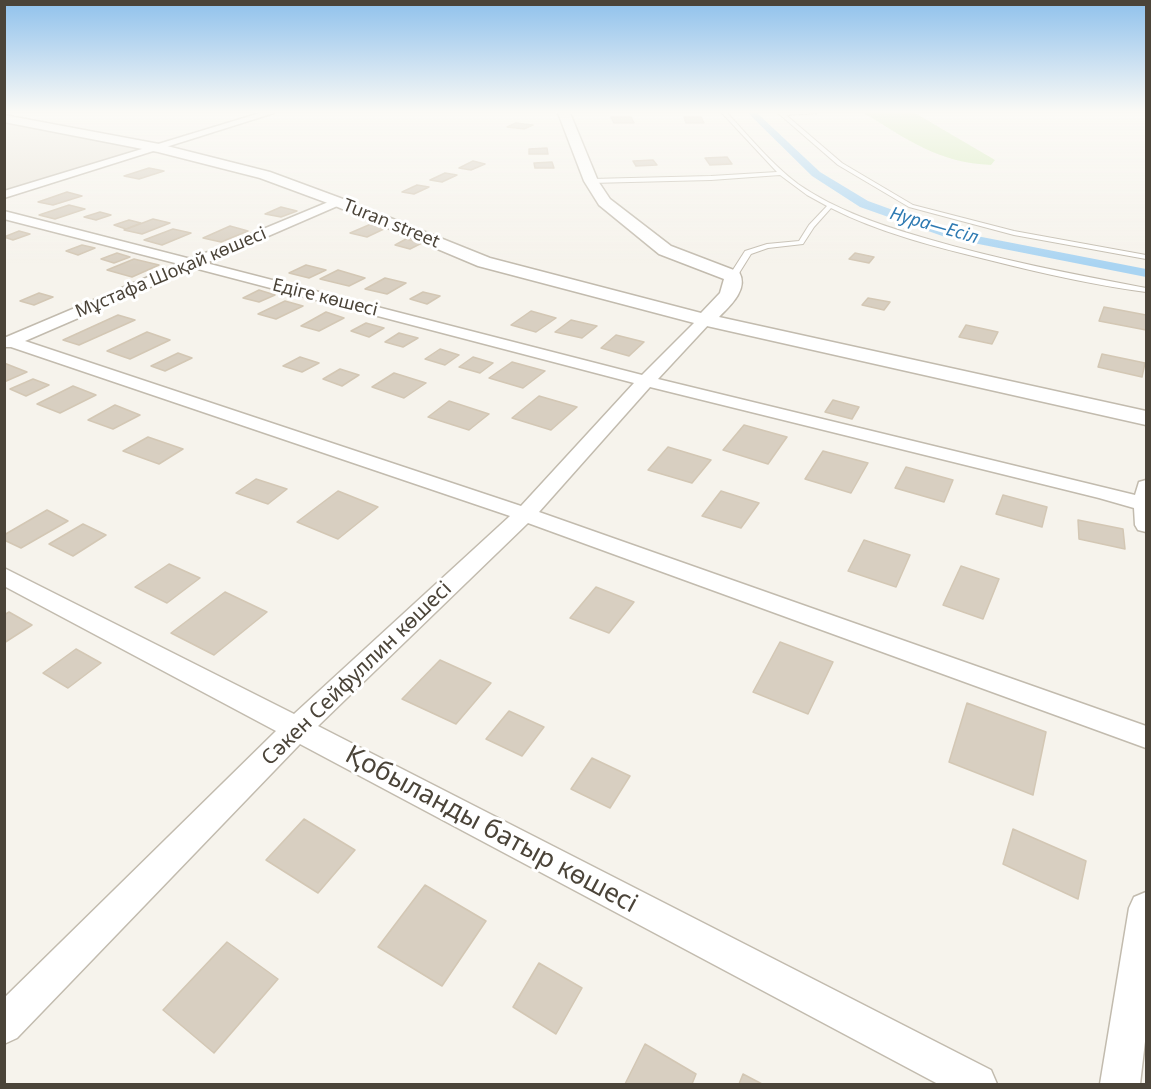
<!DOCTYPE html>
<html>
<head>
<meta charset="utf-8">
<style>
  body { margin:0 }
  #map { position:relative; width:1151px; height:1089px; overflow:hidden; background:#f6f3ec; font-family:"Noto Sans",sans-serif }
  canvas { display:block }
  .frame { position:absolute; inset:0; border:6px solid #4b4439; pointer-events:none }
</style>
</head>
<body>
<div id="map">
<canvas width="1151" height="1089"></canvas>
<div class="frame"></div>
</div>
<script>
const ctx = document.querySelector('canvas').getContext('2d');
ctx.lineJoin = 'round';
function fillPath(path, color) {
  ctx.fillStyle = color;
  ctx.fill(path, 'evenodd');
}
function stroke(path, color, width, dash) {
  ctx.strokeStyle = color;
  ctx.lineWidth = width;
  ctx.lineCap = dash ? 'butt' : 'round';
  ctx.setLineDash(dash || []);
  ctx.stroke(path);
}
function label(font, color, halo, rows, align = 'center') {
  ctx.font = font + ' "Noto Sans",sans-serif';
  ctx.lineWidth = 6;
  ctx.setLineDash([]);
  ctx.textBaseline = 'middle';
  ctx.strokeStyle = halo;
  ctx.fillStyle = color;
  for (const [text, x, y, turn = 0] of rows) {
    ctx.save();
    ctx.translate(x, y);
    ctx.rotate((+turn || 0) * Math.PI / 180);
    ctx.textAlign = isNaN(turn) ? turn : align;
    if (halo) ctx.strokeText(text, 0, 0);
    ctx.fillText(text, 0, 0);
    ctx.restore();
  }
}
const residential = new Path2D(`
  M5 117 159 148 5 195Z`);
const green = new Path2D(`
  M864 113H915L995 160 991 165C939 163 906 139 864 113Z`);
const canal = new Path2D(`
  M748 113H757L820 172 868 201 951 231 1146 269V277L948 238 860 207 812 176Z`);
const building = new Path2D(`
  M611 117H631L634 123H614Z
  M684 117H701L704 123H686Z
  M516 123 533 125 524 129 507 127Z
  M547 148 548 154H529V149Z
  M727 157 732 164 710 165 705 158Z
  M653 160 657 165 636 166 633 161Z
  M473 161 485 164 471 170 459 168Z
  M552 162 554 168H535L534 163Z
  M149 168 164 171 139 179 124 176Z
  M445 173 457 175 442 182 430 180Z
  M417 185 429 187 414 194 402 192Z
  M67 192 82 196 53 205 38 202Z
  M69 205 85 209 55 219 39 215Z
  M281 207 297 211 281 217 265 214Z
  M100 212 111 215 96 220 84 217Z
  M153 219 170 223 142 234 124 230Z
  M129 220 141 223 126 229 114 225Z
  M371 224 388 227 367 237 350 233Z
  M230 226 248 231 221 242 203 238Z
  M173 229 191 233 162 245 144 240Z
  M19 231 30 234 13 240 4 237Z
  M406 239 422 243 410 249 395 245Z
  M82 245 95 248 78 255 66 251Z
  M117 253 130 257 114 263 101 259Z
  M855 253 874 257 869 263 849 259Z
  M134 259 159 265 132 277 107 270Z
  M306 265 326 270 309 278 289 273Z
  M338 270 365 278 349 286 320 279Z
  M385 278 406 283 387 294 365 289Z
  M259 290 275 295 259 302 243 298Z
  M423 292 440 296 427 304 410 299Z
  M39 293 53 297 34 305 20 301Z
  M868 298 890 302 884 310 862 305Z
  M285 301 303 306 276 319 258 314Z
  M1104 307 1146 315V330L1099 321Z
  M531 311 556 318 536 332 511 325Z
  M326 312 344 318 319 331 301 326Z
  M118 315 135 320 79 345 63 340Z
  M571 320 597 326 582 338 555 332Z
  M366 323 384 328 369 337 351 331Z
  M966 325 998 332 992 344 959 337Z
  M147 332 170 340 130 359 107 351Z
  M399 333 418 338 403 347 385 342Z
  M616 335 644 342 629 356 601 348Z
  M440 349 459 355 445 365 425 359Z
  M178 353 192 358 165 371 151 366Z
  M1102 354 1145 363 1142 377 1098 367Z
  M300 357 319 363 302 372 283 366Z
  M473 357 493 363 480 373 459 367Z
  M512 362 545 371 523 388 489 378Z
  M4 363 27 372 4 382Z
  M340 369 359 375 342 386 323 379Z
  M394 373 426 383 404 398 372 387Z
  M33 379 49 385 26 396 10 389Z
  M73 386 96 395 60 413 37 404Z
  M539 396 577 407 551 430 512 418Z
  M833 400 859 407 852 419 825 412Z
  M449 401 489 414 469 430 428 417Z
  M115 405 140 415 113 429 88 420Z
  M744 425 787 437 768 464 723 450Z
  M148 437 183 449 159 464 123 451Z
  M668 447 711 460 692 483 648 470Z
  M823 451 868 463 851 493 805 479Z
  M906 467 953 480 944 502 895 488Z
  M256 479 287 489 268 504 236 493Z
  M338 491 378 507 338 539 297 522Z
  M721 491 759 503 741 528 702 516Z
  M1003 495 1047 507 1042 527 996 514Z
  M47 510 68 521 21 548 4 540V535Z
  M1078 520 1123 529 1125 549 1079 539Z
  M83 524 106 535 73 556 49 544Z
  M864 540 910 555 896 587 848 571Z
  M169 564 200 578 167 603 135 587Z
  M961 566 999 579 983 619 943 605Z
  M596 587 634 602 609 633 570 618Z
  M225 592 267 612 214 655 171 633Z
  M9 612 32 625 4 643V615Z
  M780 642 833 662 808 714 753 692Z
  M76 649 101 663 68 688 43 673Z
  M440 660 491 683 456 724 402 699Z
  M967 703 1046 732 1033 795 949 762Z
  M509 711 544 727 522 756 486 739Z
  M592 758 630 776 610 808 571 789Z
  M304 819 355 850 318 893 266 860Z
  M1013 829 1086 861 1078 899 1003 864Z
  M425 885 486 921 442 986 378 947Z
  M227 942 278 979 214 1053 163 1010Z
  M539 963 582 988 556 1034 513 1007Z
  M645 1044 696 1074 692 1084H625Z
  M743 1074 762 1084H739Z`);
const service = new Path2D(`
  M722 113H727C750 137 771 164 798 184 837 211 883 226 928 239 999 260 1073 274 1146 288V292C1094 285 1040 273 989 260 936 247 880 233 831 208L814 227 803 244 768 248 751 254 736 278H733L729 276 745 251 767 244 799 241 809 225 827 206 807 195 780 175 711 180 591 183 588 181 591 179 711 176 777 172Z
  M778 113H817L786 115 842 163 913 205 1014 231 1146 255V259L1014 235 909 207 838 165Z`);
const minor = new Path2D(`
  M260 113H274L4 198V191Z
  M338 198 344 202 342 204 206 263 642 375 700 317 705 315 713 320 710 323 658 379 1135 495 1139 482 1146 480V532L1138 530 1135 525 1134 508 1099 498 650 387 539 512 1146 726V748L528 523 318 726 991 1070 997 1084H938L300 744 17 1038 4 1044V998L276 731 4 586V568L294 714 510 516 11 347H4V338L179 264 4 219V211L191 259ZM194 268 634 383 521 506 25 341Z
  M1146 892V1033L1140 1084H1100L1129 908 1134 897Z`);
const tertiary = new Path2D(`
  M558 113H570L598 181 610 199 671 246 739 272C749 289 730 306 719 317L1146 411V425L698 324 478 266 333 205 260 178 158 152 4 122V115L159 144 270 172 343 199 490 258 701 313 720 293 724 279 659 254 599 205 584 181Z`);
const farStreetnames = [
  ["Turan street",391,224,22],
  ["Мұстафа Шоқай көшесі",171,273,-23],
  ["Едіге көшесі",325,298,14]
];
const farWaternames = [
  ["Нура—Есіл",934,226,16]
];
const streetNames = [
  ["Сәкен Сейфуллин көшесі",357,674,-44]
];
const nearStreetnames = [
  ["Қобыланды батыр көшесі",491,830,28]
];
fillPath(residential, '#eae5da');
fillPath(green, '#d2eab5');
fillPath(canal, '#a9d4f2');
fillPath(building, '#d8cfc1');
stroke(building, '#d3c7b4', 1.5);
stroke(service, '#c2bbae', 2);
stroke(minor, '#c2bbae', 3);
stroke(tertiary, '#c2bbae', 3);
fillPath(service, '#fff');
fillPath(minor, '#fff');
fillPath(tertiary, '#fff');
const sky = ctx.createLinearGradient(0, 0, 0, 266);
sky.addColorStop(0, '#8fc1ec');
sky.addColorStop(0.42, '#fbfaf6');
sky.addColorStop(1, '#fbfaf600');
ctx.fillStyle = sky;
ctx.fillRect(0, 0, 1151, 266);
label('18px', '#4b4439', '#fff', farStreetnames);
label('italic 18px', '#2e7ab2', '#fff', farWaternames);
label('21px', '#4b4439', '#fff', streetNames);
label('26px', '#4b4439', '#fff', nearStreetnames);
</script>
</body>
</html>
